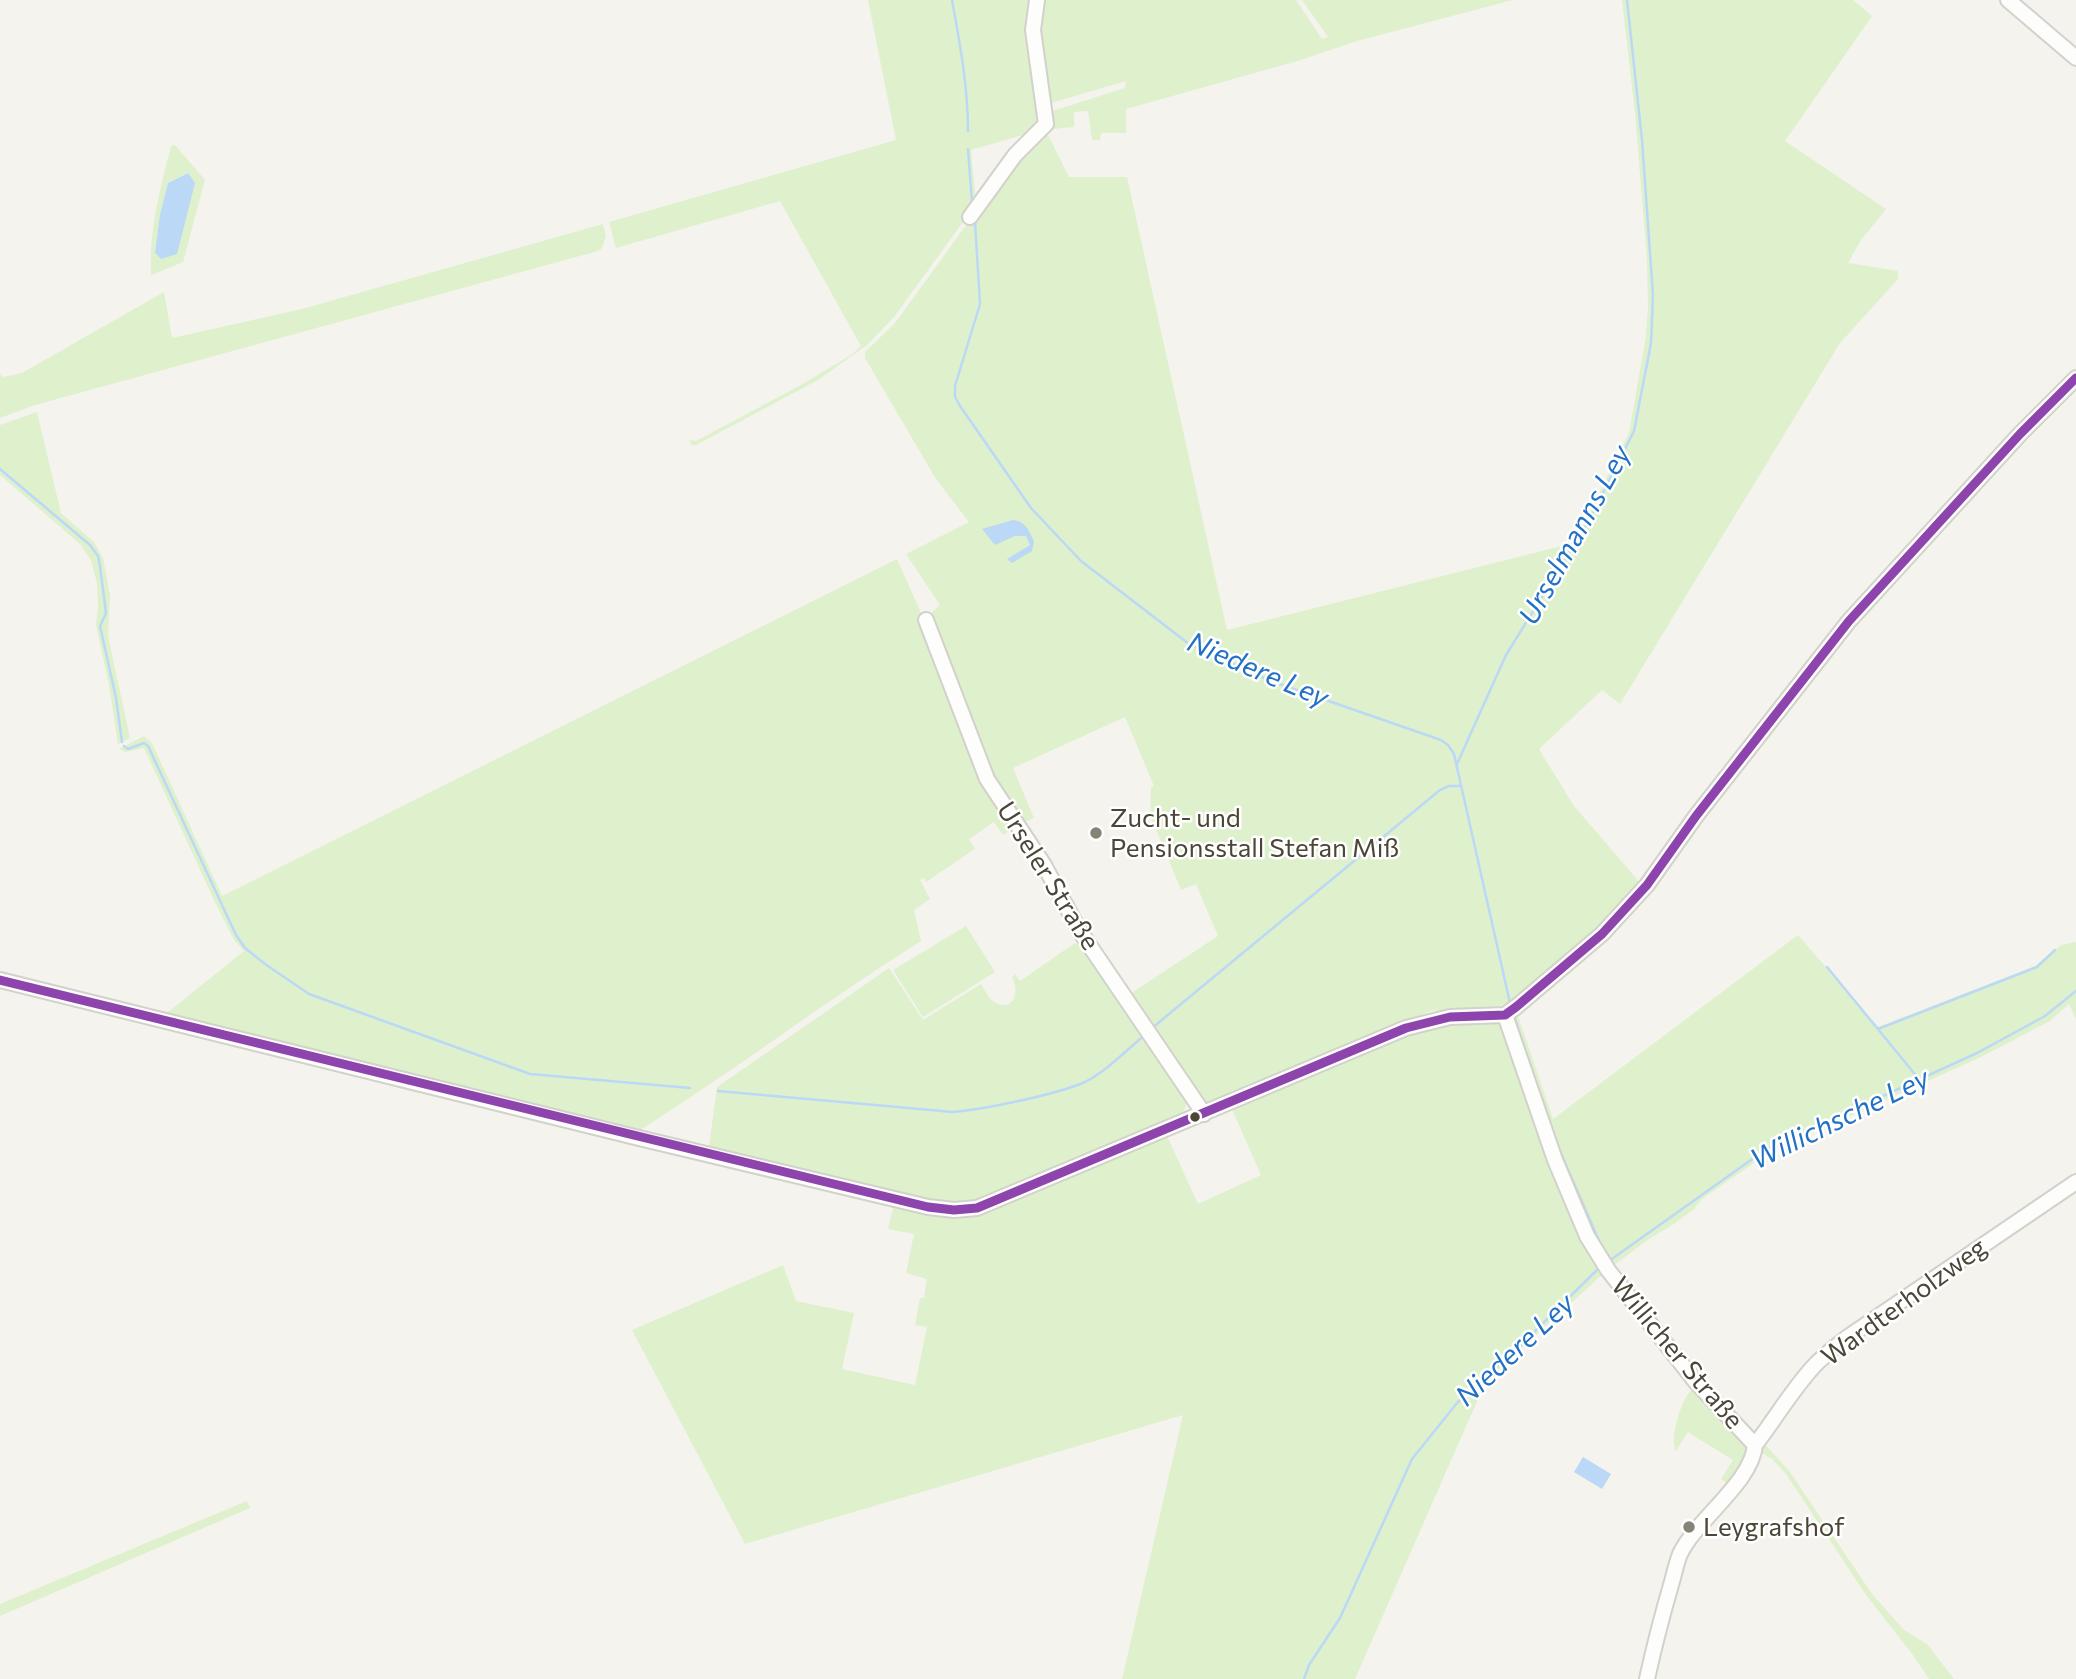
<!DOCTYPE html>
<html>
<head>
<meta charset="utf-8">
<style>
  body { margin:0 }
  canvas { display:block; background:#f4f3ee }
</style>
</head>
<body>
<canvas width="2076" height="1679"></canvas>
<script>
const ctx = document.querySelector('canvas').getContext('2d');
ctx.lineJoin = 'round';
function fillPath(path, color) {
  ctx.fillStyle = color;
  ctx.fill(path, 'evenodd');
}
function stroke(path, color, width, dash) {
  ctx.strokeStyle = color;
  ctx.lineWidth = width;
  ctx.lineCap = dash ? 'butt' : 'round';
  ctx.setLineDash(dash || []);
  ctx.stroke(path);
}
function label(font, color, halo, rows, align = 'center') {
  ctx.font = font + ' Commissioner,sans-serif';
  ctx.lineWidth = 5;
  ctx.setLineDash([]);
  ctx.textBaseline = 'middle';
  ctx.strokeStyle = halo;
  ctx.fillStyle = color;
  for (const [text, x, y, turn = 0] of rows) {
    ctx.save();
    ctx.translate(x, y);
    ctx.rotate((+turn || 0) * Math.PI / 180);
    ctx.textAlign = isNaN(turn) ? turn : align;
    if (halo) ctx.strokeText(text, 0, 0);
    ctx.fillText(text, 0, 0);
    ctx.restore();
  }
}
const green = new Path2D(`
  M868 0H1035L1040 130 971 150 976 204 894 317 867 345 818 380 696 445H692L689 440 696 441 801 385 851 355 861 346 780 201 616 248 609 222 896 140Z
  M1042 0H1296L1322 39 1328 37 1302 0H1513L1357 41 1301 60 1126 109V133H1101L1100 140H1092L1088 111 1074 112V127L1053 129 1050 127 1049 112 1125 88 1126 81 1048 104 1037 29Z
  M1622 0H1853L1872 16 1785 141 1886 209 1861 240 1848 263 1898 271V279L1840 343 1620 704 1602 690 1539 749 1574 806 1641 884 1598 931 1508 1005 1430 1011 1210 1107 1204 1106 1127 996 1218 936 1196 884 1181 890 1150 815 1151 788 1154 786 1125 717 1013 768 1034 818 1019 824 989 779 929 618 930 614 940 605 906 554 969 522 936 479 865 358V352L895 323 1015 158 1042 136 1048 135 1069 177H1127L1227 630 1570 544 1584 523 1629 433 1646 336 1648 308 1647 259 1635 113Z
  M175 145 205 180 183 262 151 275C149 229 160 190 171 146ZM187 173 194 183 161 259 155 253 160 214 168 183Z
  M603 224 606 236 602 248 598 251 35 405 0 418V374L3 377 22 373 164 292 172 338 302 309Z
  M37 412 61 513 94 542 103 558 110 595 108 636 130 738 118 744 109 685 96 625 98 608 97 583 91 560 80 544 0 475V425Z
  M897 559 921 613 982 778 1014 827 1003 835 994 822 969 839 975 849 926 882 924 878 920 880 930 899 914 910 921 941C825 1001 736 1070 640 1130L454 1086 167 1013 244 951 234 940 214 900 144 748 125 752 119 749 144 736 152 743 222 896Z
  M966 926 995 972 923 1017 893 970Z
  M1798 935 1878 1027 2035 966 2061 945 2076 942V1019L2069 1004 2050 1021 1981 1057 1768 1153 1702 1199 1694 1209 1674 1224 1649 1239 1605 1272 1486 1381 1355 1679H1122L1183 1415 745 1544 632 1330 783 1265 796 1301 854 1313 842 1369 915 1385 927 1327 915 1325 920 1298H924L927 1279 906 1273 914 1234 888 1229 894 1205 955 1219 973 1216 1167 1136 1198 1204 1261 1175 1231 1107 1432 1023 1490 1020 1503 1026 1576 1204 1510 1018 1515 1013 1518 1016 1553 1119Z
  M1075 943 1091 952 1189 1097 1181 1120 1025 1185 954 1208 653 1138V1134L709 1147 717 1087 889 968 923 1020 981 984C985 990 989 1000 996 1003 1014 1012 1020 991 1012 978L1015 974 1020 981Z
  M1698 1390 1751 1448 1730 1485 1721 1479 1733 1460 1688 1432 1676 1451C1669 1438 1681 1402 1690 1391Z
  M1762 1441 1790 1472 1872 1594 1904 1630 1927 1644 1954 1679H1929L1913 1655 1866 1595 1786 1474 1772 1459 1762 1453 1759 1454Z
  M247 1501 250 1508 0 1616V1604Z`);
const water = new Path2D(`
  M188 173 195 183 177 254 161 259 155 253 160 214 168 183Z
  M1013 520C1025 521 1030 531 1034 542L1032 551 1012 563 1007 559 1030 545 1026 536H1015L995 545 982 529Z
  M1583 1457 1611 1474 1602 1489 1574 1472Z`);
const stream = new Path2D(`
  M952 0C960 44 968 87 968 131
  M968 149 972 202
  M975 222 980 304 955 386V397L960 406 1031 508 1081 561 1189 644 1271 681 1441 740 1448 745 1454 754 1510 1003
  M0 469 90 545 98 556 100 566 106 613 100 626 116 698 122 742
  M124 746 128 749 144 743 148 746 236 935 245 948 265 964 309 994 530 1074 690 1088
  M1457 764 1506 655 1589 521 1634 431 1651 343 1653 295 1642 140 1627 0
  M1827 967 1918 1078
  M1514 1016 1535 1080
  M1152 1028 1440 790 1449 786H1460
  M1878 1029 2037 967 2055 950
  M718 1091 953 1112C985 1109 1055 1095 1085 1082 1107 1071 1126 1050 1145 1035
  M1559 1149 1600 1243 1611 1260
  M1609 1261 1765 1150 1977 1053 2045 1016 2076 991
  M1304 1679 1309 1665 1340 1618 1412 1459 1457 1403 1520 1346 1600 1267`);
const minor = new Path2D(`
  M2008 0 2076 58
  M970 217 1015 155 1046 124 1033 30 1037 0
  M926 620 987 779 1044 865 1079 930 1204 1114
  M0 980 639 1138 928 1207 954 1210 977 1208 1406 1028 1450 1017 1505 1015 1516 1007 1602 934 1647 885 1696 816 1849 621 2020 434 2076 378
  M1505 1015 1555 1160 1587 1236 1608 1270 1695 1381 1755 1445C1752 1482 1697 1519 1680 1554 1676 1564 1674 1575 1671 1585 1662 1616 1654 1647 1647 1679
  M1755 1445C1775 1419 1792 1390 1814 1366 1824 1355 1837 1346 1848 1337L2076 1182`);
const bus1 = new Path2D(`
  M0 980 928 1207 954 1210 977 1208 1406 1028 1450 1017 1505 1015 1516 1007 1602 934 1647 885 1696 816 1849 621 2020 434 2076 378`);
const markers = [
  [1096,833,7,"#878377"],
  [1195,1117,6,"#4c4637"],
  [1689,1527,7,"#878377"]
];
const poiNames = [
  ["Zucht- und",1110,818],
  ["Pensionsstall Stefan Miß",1110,848],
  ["Leygrafshof",1703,1527]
];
const streetNames = [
  ["Urseler Straße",1048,876,58],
  ["Wardterholzweg",1904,1302,-36],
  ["Willicher Straße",1677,1353,50]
];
const waterNames = [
  ["Urselmanns Ley",1575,535,-61],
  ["Niedere Ley",1258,670,23],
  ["Willichsche Ley",1840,1119,-26],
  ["Niedere Ley",1515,1350,-43]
];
fillPath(green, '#def1cc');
fillPath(water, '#bbd8f6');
stroke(stream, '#bbd8f6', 2.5);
stroke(minor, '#d2d1cb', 18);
stroke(minor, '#fdfdfc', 14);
stroke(bus1, '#8e44ad', 9);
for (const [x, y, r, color] of markers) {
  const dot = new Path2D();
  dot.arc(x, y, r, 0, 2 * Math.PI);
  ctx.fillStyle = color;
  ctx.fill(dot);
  stroke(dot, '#fff', 2.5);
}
label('26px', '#4c4637', '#fff', poiNames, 'left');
label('26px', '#4c4637', '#fff', streetNames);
label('italic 28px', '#2271c6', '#fff', waterNames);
</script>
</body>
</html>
